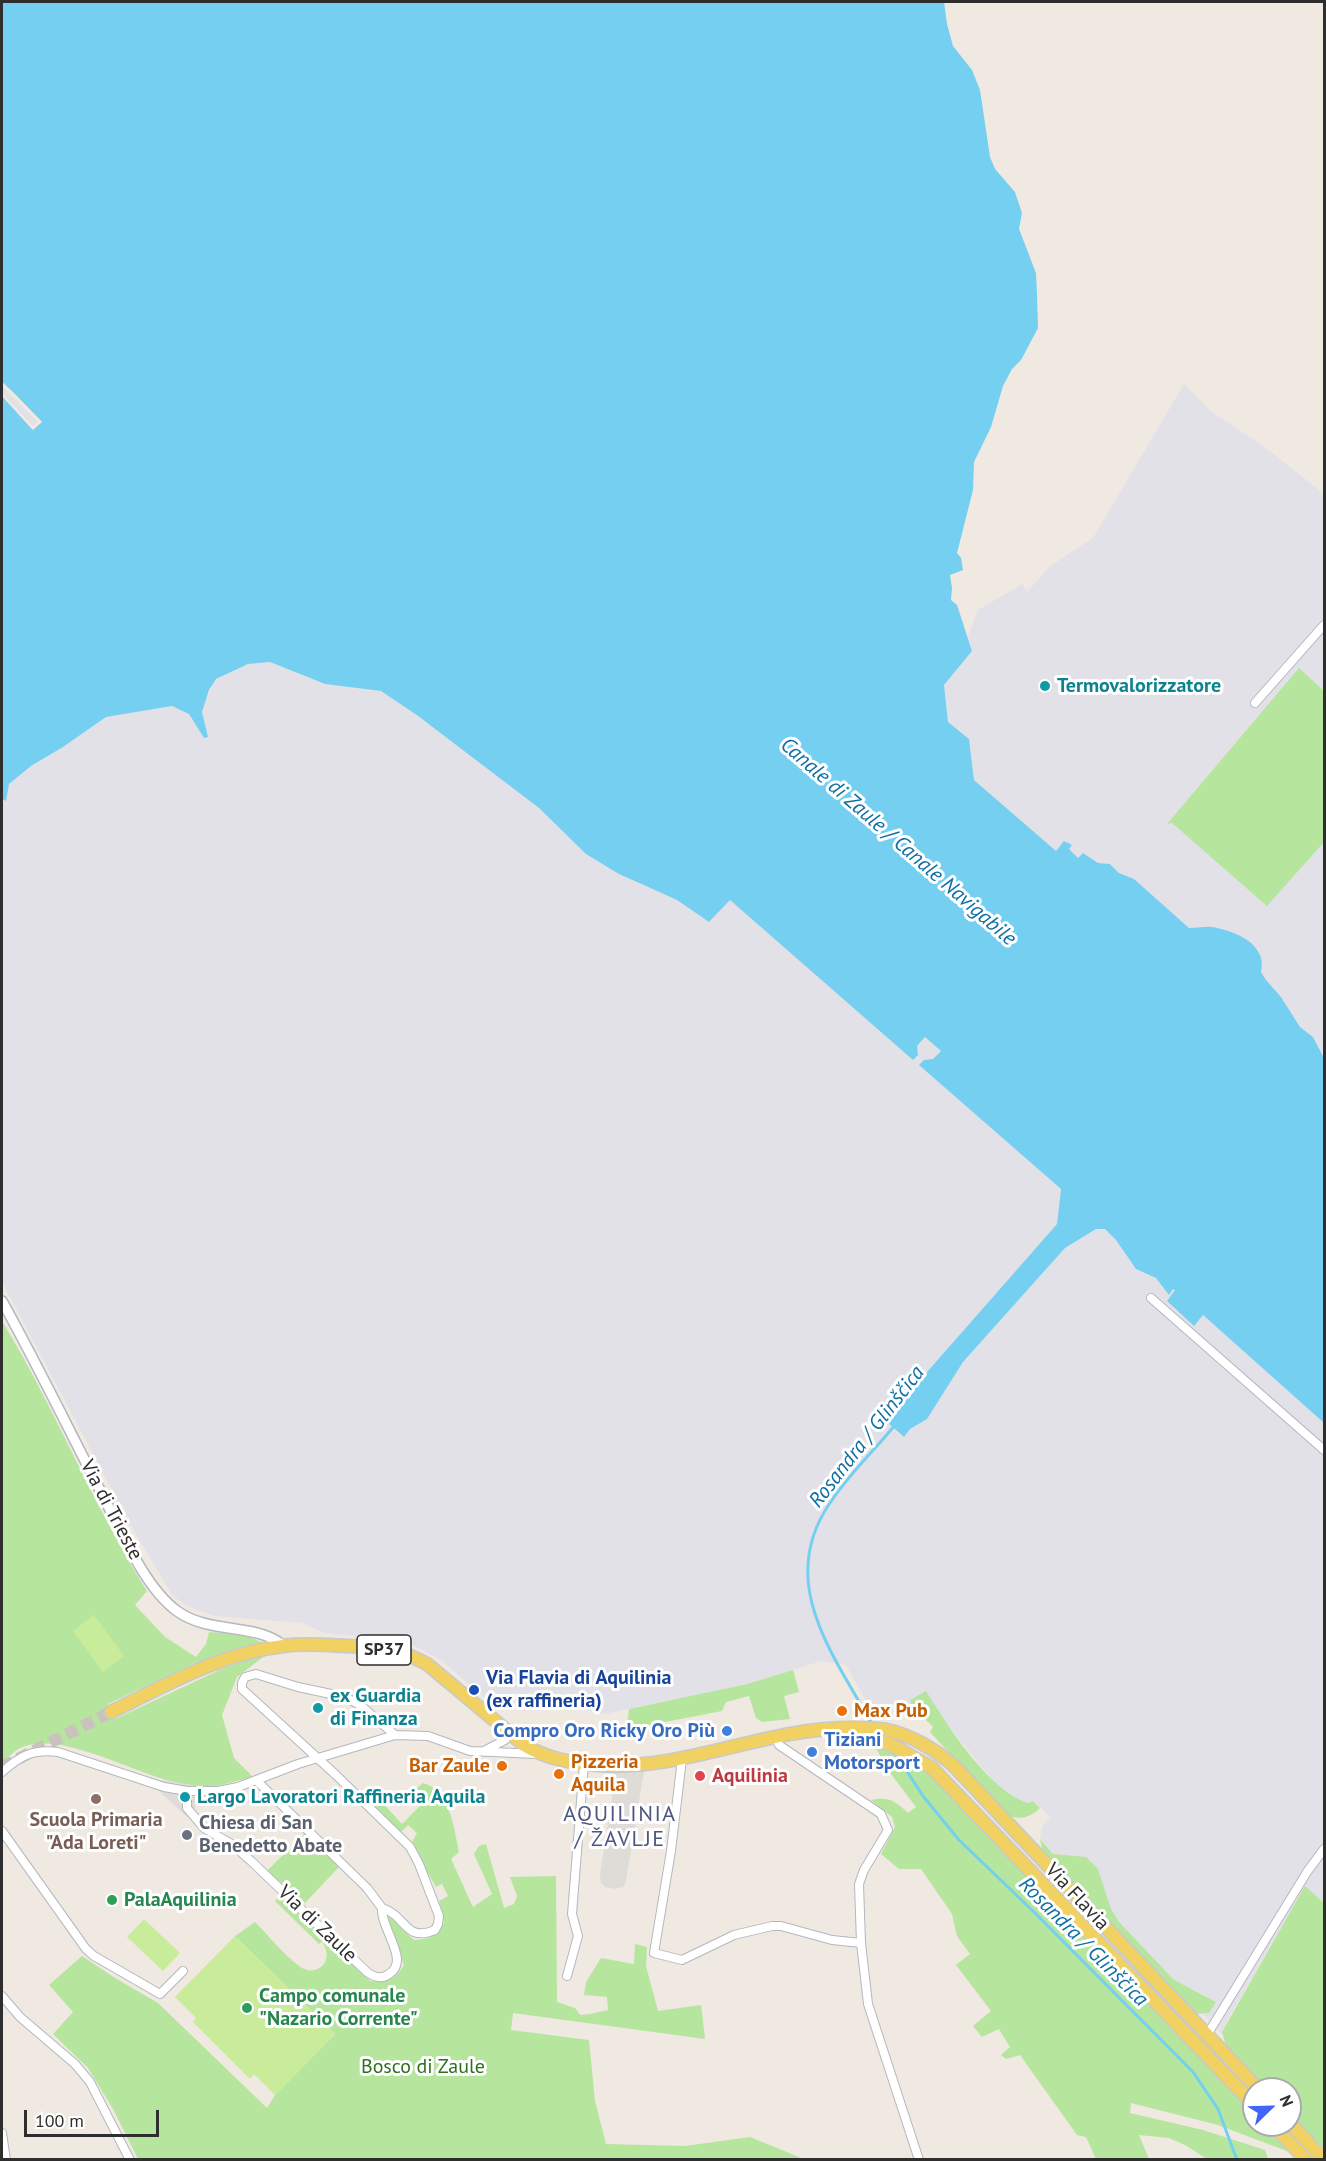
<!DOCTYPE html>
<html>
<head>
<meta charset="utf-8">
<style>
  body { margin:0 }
  #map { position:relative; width:1326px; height:2161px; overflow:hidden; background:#efe9e1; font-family:"PT Sans",sans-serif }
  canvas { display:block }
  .frame { position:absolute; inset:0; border:3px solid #2e2e2e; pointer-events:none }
  .north { position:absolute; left:1242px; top:2077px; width:60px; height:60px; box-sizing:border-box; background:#fff; border:2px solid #ababab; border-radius:50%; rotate:67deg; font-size:16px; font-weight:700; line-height:24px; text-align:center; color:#2e2e2e }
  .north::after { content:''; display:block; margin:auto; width:21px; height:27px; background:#4264fb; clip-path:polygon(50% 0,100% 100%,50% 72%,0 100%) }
  .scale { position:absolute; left:24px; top:2110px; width:135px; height:27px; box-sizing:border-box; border:3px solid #2e2e2e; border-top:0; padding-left:8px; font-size:18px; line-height:21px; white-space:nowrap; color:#2e2e2e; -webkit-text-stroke:4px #fff; paint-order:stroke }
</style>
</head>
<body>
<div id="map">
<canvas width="1326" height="2161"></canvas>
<div class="frame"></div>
<div class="north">N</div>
<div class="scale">100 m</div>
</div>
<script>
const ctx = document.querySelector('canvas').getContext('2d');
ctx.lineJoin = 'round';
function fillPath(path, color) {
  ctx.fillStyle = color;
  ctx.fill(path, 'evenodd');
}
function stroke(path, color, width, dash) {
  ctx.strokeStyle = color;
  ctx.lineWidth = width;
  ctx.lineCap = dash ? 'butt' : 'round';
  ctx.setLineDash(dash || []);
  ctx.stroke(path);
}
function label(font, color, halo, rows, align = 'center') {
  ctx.font = font + ' "PT Sans",sans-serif';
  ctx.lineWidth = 6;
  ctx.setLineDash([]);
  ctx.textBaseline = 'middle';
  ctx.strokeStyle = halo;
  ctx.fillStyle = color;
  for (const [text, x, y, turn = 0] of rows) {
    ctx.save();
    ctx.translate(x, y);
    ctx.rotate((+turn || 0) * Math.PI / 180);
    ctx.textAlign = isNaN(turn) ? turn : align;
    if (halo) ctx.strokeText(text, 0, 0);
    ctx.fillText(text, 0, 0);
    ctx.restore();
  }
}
const industrial = new Path2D(`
  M2 382 15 394 42 422 33 430 2 396Z
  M1184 384 1212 412 1266 448 1324 494V1058L1313 1037 1300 1027 1281 997 1266 980 1261 972 1259 950 1237 934 1211 927 1189 928 1134 879 1119 873 1110 864 1098 863 1083 853 1078 859 1069 849 1065 841 1056 851 974 780 969 739 948 722 944 685 972 651 968 636 978 610 1022 584 1027 592 1049 567 1093 538Z
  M255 662H270L325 684 381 691 435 729 539 808 555 824 633 881 677 900 709 922 730 899 917 1046 925 1037 941 1050 933 1060 920 1065 1061 1189 1057 1224 927 1372 888 1422 903 1437 910 1429 927 1419 963 1362 1065 1248 1096 1229H1105L1116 1240 1136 1269 1156 1278 1168 1294 1173 1289 1176 1291 1168 1301 1194 1325 1203 1315 1324 1423V1903L1305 1887 1227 2021 1223 2036 1119 1926 1040 1839 1042 1827 1050 1817 1034 1801 1028 1803 1021 1801 995 1783 948 1725 917 1706 879 1712 878 1706 866 1701 846 1665 821 1661 747 1684 605 1714 514 1693 494 1706 441 1660 411 1644 387 1640 324 1633 303 1623 215 1616 187 1606 172 1595 129 1522 2 1282V799L5 801 9 784 31 766 63 747 106 717 172 706 189 714 204 738 207 736 203 724 202 709 214 682 235 669Z`);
const green = new Path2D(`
  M1299 668 1324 691V842L1267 906 1172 823 1167 824Z
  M2 1321C55 1408 92 1504 147 1591L135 1605 165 1637 196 1657 206 1644 209 1632 246 1635 263 1643 195 1663 108 1704 115 1719 226 1667 267 1654 237 1677 222 1715 234 1758 253 1777C238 1780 219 1787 203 1787 150 1786 67 1727 20 1748 14 1751 8 1758 2 1761Z
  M793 1670 799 1692 784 1696 790 1719 762 1722 756 1718 749 1696 726 1702 722 1711 644 1726 626 1734 621 1733 628 1719 629 1709 747 1684Z
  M926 1691C948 1726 988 1790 1028 1803L1033 1801 1040 1808C1030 1818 1018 1821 1005 1814L930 1732 933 1727 912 1706 910 1700Z
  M875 1747 904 1756 931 1775 1254 2113V2125H1266L1292 2153 1218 2125 1131 2103 1130 2113 1203 2130 1265 2150 1268 2159H1207L1185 2145 1169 2138 1139 2135 1149 2159H1096L1086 2137 1077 2135 1020 2055 1006 2059 1001 2055 1010 2047 999 2029 982 2037 973 2026 991 2011 956 1965 970 1954 957 1936 952 1914 921 1869H899L881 1854 895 1827 892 1817 871 1800C888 1796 896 1801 908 1813L916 1807 891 1774Z
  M423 1783C450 1790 454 1828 459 1852L451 1859 473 1907 492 1894 474 1854 479 1846 486 1844 504 1908 514 1904 517 1896 510 1877 556 1876 557 2002 575 2008 580 2015 590 2014 608 2010 607 1997 584 1995 586 1982 601 1958 634 1964 635 1944 647 1947 646 1966 658 2011 701 2005 705 2039 513 2013 511 2030 589 2040 595 2101 606 2144 685 2146 750 2137 799 2157 800 2159H138L113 2109 88 2068 53 2034 73 2012 49 1985 82 1956 115 1978 158 2003 267 2108 275 2095 335 2034 235 1936 255 1922C269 1936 283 1954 299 1966 316 1979 336 1961 322 1942L319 1944 275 1901 280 1896 370 1981C387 1983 396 1979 404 1965L387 1923 389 1916 414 1940C428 1940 437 1935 444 1923L439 1901 448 1896 442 1884 436 1887 411 1844 417 1833 408 1825 401 1832 373 1804 378 1798 402 1824 420 1806 411 1793Z
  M305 1833 339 1867 305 1903 267 1871Z
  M1040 1839 1053 1854 1086 1857 1098 1869 1111 1909 1119 1922 1174 1980 1216 2002 1209 2013 1194 2014 1044 1857Z
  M1305 1886 1324 1903V2152L1290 2115V2089H1265L1227 2049 1222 2032Z`);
const pitch = new Path2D(`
  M94 1615 124 1656 103 1672 73 1631Z
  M144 1919 180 1953 163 1971 127 1937Z
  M235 1936 335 2034 275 2095 254 2074 250 2079 193 2022 196 2018 175 1997Z`);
const plaza = new Path2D(`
  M645 1765 626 1881 623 1887 615 1889 605 1887 601 1883 600 1874 615 1778 613 1771Z
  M162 1780 204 1787 209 1786V1794L199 1800 196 1804 194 1812 187 1817 158 1790Z`);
const water = new Path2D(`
  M2 2H944L947 24 953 46 972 70 980 90 990 157 995 169 1015 192 1022 213 1019 229 1036 273 1037 295 1038 328 1021 360 1012 369 1003 386 991 427 974 462 973 490 957 553 961 558 963 570 950 575 952 588 951 600 957 605 972 651 944 685 948 722 969 739 974 780 1056 851 1064 841 1072 845 1069 849 1078 858 1083 853 1098 863 1110 864 1119 873 1134 879 1189 928C1196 928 1205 926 1212 927 1235 931 1268 944 1261 972L1266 980 1281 997 1300 1027 1313 1037 1324 1058V1423L1203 1315 1194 1326 1167 1301 1175 1290 1173 1289 1169 1295 1156 1278 1136 1269 1116 1240 1105 1229H1096L1065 1248 963 1362 927 1419 910 1429 904 1437 887 1422 927 1372 1057 1224 1061 1189 919 1065 924 1060 933 1059 941 1051 925 1037 917 1046 918 1055 913 1060 730 900 709 922 677 900 619 874 586 854 539 808 418 716 381 691 325 684 270 662 248 664 216 679 209 690 202 712 208 737 204 738 189 714 172 706 106 717 63 747 31 766 9 784 6 801 2 799V396L32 429 42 422 2 382Z`);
const pier = new Path2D(`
  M2 382 15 394 42 422 33 430 2 396V393L33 426 38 422 2 386Z`);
const stream = new Path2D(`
  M871 1722C832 1653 776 1581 830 1503 848 1475 874 1451 895 1425
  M895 1753 923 1796 959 1840 1034 1912 1193 2072 1218 2109 1237 2160`);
const primaryTunnel = new Path2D(`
  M2 1767 111 1712`);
const minor = new Path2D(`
  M1255 703 1324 625
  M1151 1298 1324 1450
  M775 1737 779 1745 881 1814 888 1830 864 1870 859 1884 861 1943 868 2004 919 2160
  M484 1751 505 1740 510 1734
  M682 1759 671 1851 654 1953 682 1960 734 1935 772 1926H781L832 1940 861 1943
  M2 1772C20 1756 32 1749 58 1752L164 1787 187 1791H218L238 1787 298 1764 395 1735 428 1736 470 1751 537 1754
  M187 1791V1808L204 1828 233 1845 251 1861 367 1972C374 1977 381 1980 389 1974 411 1961 380 1928 382 1908L367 1888 257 1781
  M2 1831 86 1949 94 1956 160 1994 183 1971
  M382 1908C406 1915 405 1943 435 1930L438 1924 439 1916 419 1864 410 1847 336 1775 242 1689V1683L245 1677 256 1674 298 1687 345 1697 360 1705 395 1735
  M567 1976 578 1936 572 1914 584 1764
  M2 1996 20 2017 75 2064 90 2082 130 2160
  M1207 2035 1307 1872 1324 1849
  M2 2133 6 2160`);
const tertiary = new Path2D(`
  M2 1301C37 1364 68 1428 101 1492 120 1528 144 1587 177 1611 210 1635 256 1622 284 1646`);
const primary = new Path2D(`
  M111 1712C166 1685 221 1653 283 1646 304 1643 326 1645 347 1646 375 1647 402 1650 427 1664L524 1745C547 1759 572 1763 598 1765 685 1771 764 1728 850 1728 862 1728 875 1728 887 1730 911 1735 936 1750 954 1766L1258 2089
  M846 1734 890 1744 932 1768 1254 2105
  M1290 2123 1324 2160
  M1273 2125 1306 2160`);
const markers = [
  [1045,686,6,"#0f9aa8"],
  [474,1690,6,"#1a4fb4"],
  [318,1708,6,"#0f9aa8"],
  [842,1711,6,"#e8710a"],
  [727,1731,6,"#3f7fe0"],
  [812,1752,6,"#3f7fe0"],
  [502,1766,6,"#e8710a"],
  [559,1774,6,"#e8710a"],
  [700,1776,6,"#e0444e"],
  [185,1797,6,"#0f9aa8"],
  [96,1799,6,"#8d6e63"],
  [187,1835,6,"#6b7280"],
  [112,1900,6,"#2e9e5b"],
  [247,2008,6,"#2e9e5b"]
];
const shields = [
  [384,1650,54]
];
const shieldNames = [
  ["SP37",384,1650]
];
const cultureNames = [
  ["Termovalorizzatore",1057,686],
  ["ex Guardia",330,1696],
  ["di Finanza",330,1719],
  ["Largo Lavoratori Raffineria Aquila",197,1797]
];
const streetNames = [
  ["Via di Trieste",111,1510,62],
  ["Via Flavia",1077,1897,47],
  ["Via di Zaule",317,1924,44]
];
const transitNames = [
  ["Via Flavia di Aquilinia",486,1678],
  ["(ex raffineria)",486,1701]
];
const foodNames = [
  ["Max Pub",854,1711],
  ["Pizzeria",571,1762],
  ["Aquila",571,1785],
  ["Bar Zaule",490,1766,"right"]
];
const shopNames = [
  ["Compro Oro Ricky Oro Più",715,1731],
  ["Tiziani",824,1740,"left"],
  ["Motorsport",824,1763,"left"]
];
const healthNames = [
  ["Aquilinia",712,1776]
];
const educationNames = [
  ["Scuola Primaria",96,1820],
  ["\"Ada Loreti\"",96,1843]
];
const worshipNames = [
  ["Chiesa di San",199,1823],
  ["Benedetto Abate",199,1846]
];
const leisureNames = [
  ["PalaAquilinia",124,1900],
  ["Campo comunale",259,1996],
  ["\"Nazario Corrente\"",259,2019]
];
const parkNames = [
  ["Bosco di Zaule",423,2067]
];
const waterNames = [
  ["Canale di Zaule / Canale Navigabile",898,842,41],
  ["Rosandra / Glinščica",867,1437,-52],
  ["Rosandra / Glinščica",1083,1942,45]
];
const quarterNames = [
  ["AQUILINIA",620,1815],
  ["/ ŽAVLJE",620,1840]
];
fillPath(industrial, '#e3e1e8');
fillPath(green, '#b6e59e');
fillPath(pitch, '#c9ec9a');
fillPath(plaza, '#dfdcd8');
fillPath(water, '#75cff0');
fillPath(pier, '#efe9e1');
stroke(stream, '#75cff0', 3);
stroke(primaryTunnel, '#c8c4bd', 12, [12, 6]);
stroke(minor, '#b4b7c1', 10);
stroke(tertiary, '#b4b7c1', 12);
stroke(primary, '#c9c9c9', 15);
stroke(minor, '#fff', 8);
stroke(tertiary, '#fff', 9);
stroke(primary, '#f2d163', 12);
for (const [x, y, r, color] of markers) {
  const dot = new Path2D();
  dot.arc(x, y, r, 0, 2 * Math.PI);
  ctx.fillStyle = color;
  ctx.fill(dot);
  stroke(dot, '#fff', 2);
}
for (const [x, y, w] of shields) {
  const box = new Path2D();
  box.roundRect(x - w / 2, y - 15, w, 30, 4.5);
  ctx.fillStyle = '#fff';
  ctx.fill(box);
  stroke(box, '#2e2e2e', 1.5);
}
label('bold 18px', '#2e2e2e', null, shieldNames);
label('bold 20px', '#0d838f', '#fff', cultureNames, 'left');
label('20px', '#2e2e2e', '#fff', streetNames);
label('bold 20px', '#164399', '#fff', transitNames, 'left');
label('bold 20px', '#c56008', '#fff', foodNames, 'left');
label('bold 20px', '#366cbe', '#fff', shopNames, 'right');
label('bold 20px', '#be3a42', '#fff', healthNames, 'left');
label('bold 20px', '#785e54', '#fff', educationNames);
label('bold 20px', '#5b616d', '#fff', worshipNames, 'left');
label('bold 20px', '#27864d', '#fff', leisureNames, 'left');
label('20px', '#2c6e1b', '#fff', parkNames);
label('italic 21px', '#0d6fa3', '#fff', waterNames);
ctx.letterSpacing = '1.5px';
label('22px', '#4d5680', '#fff', quarterNames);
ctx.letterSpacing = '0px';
</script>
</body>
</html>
